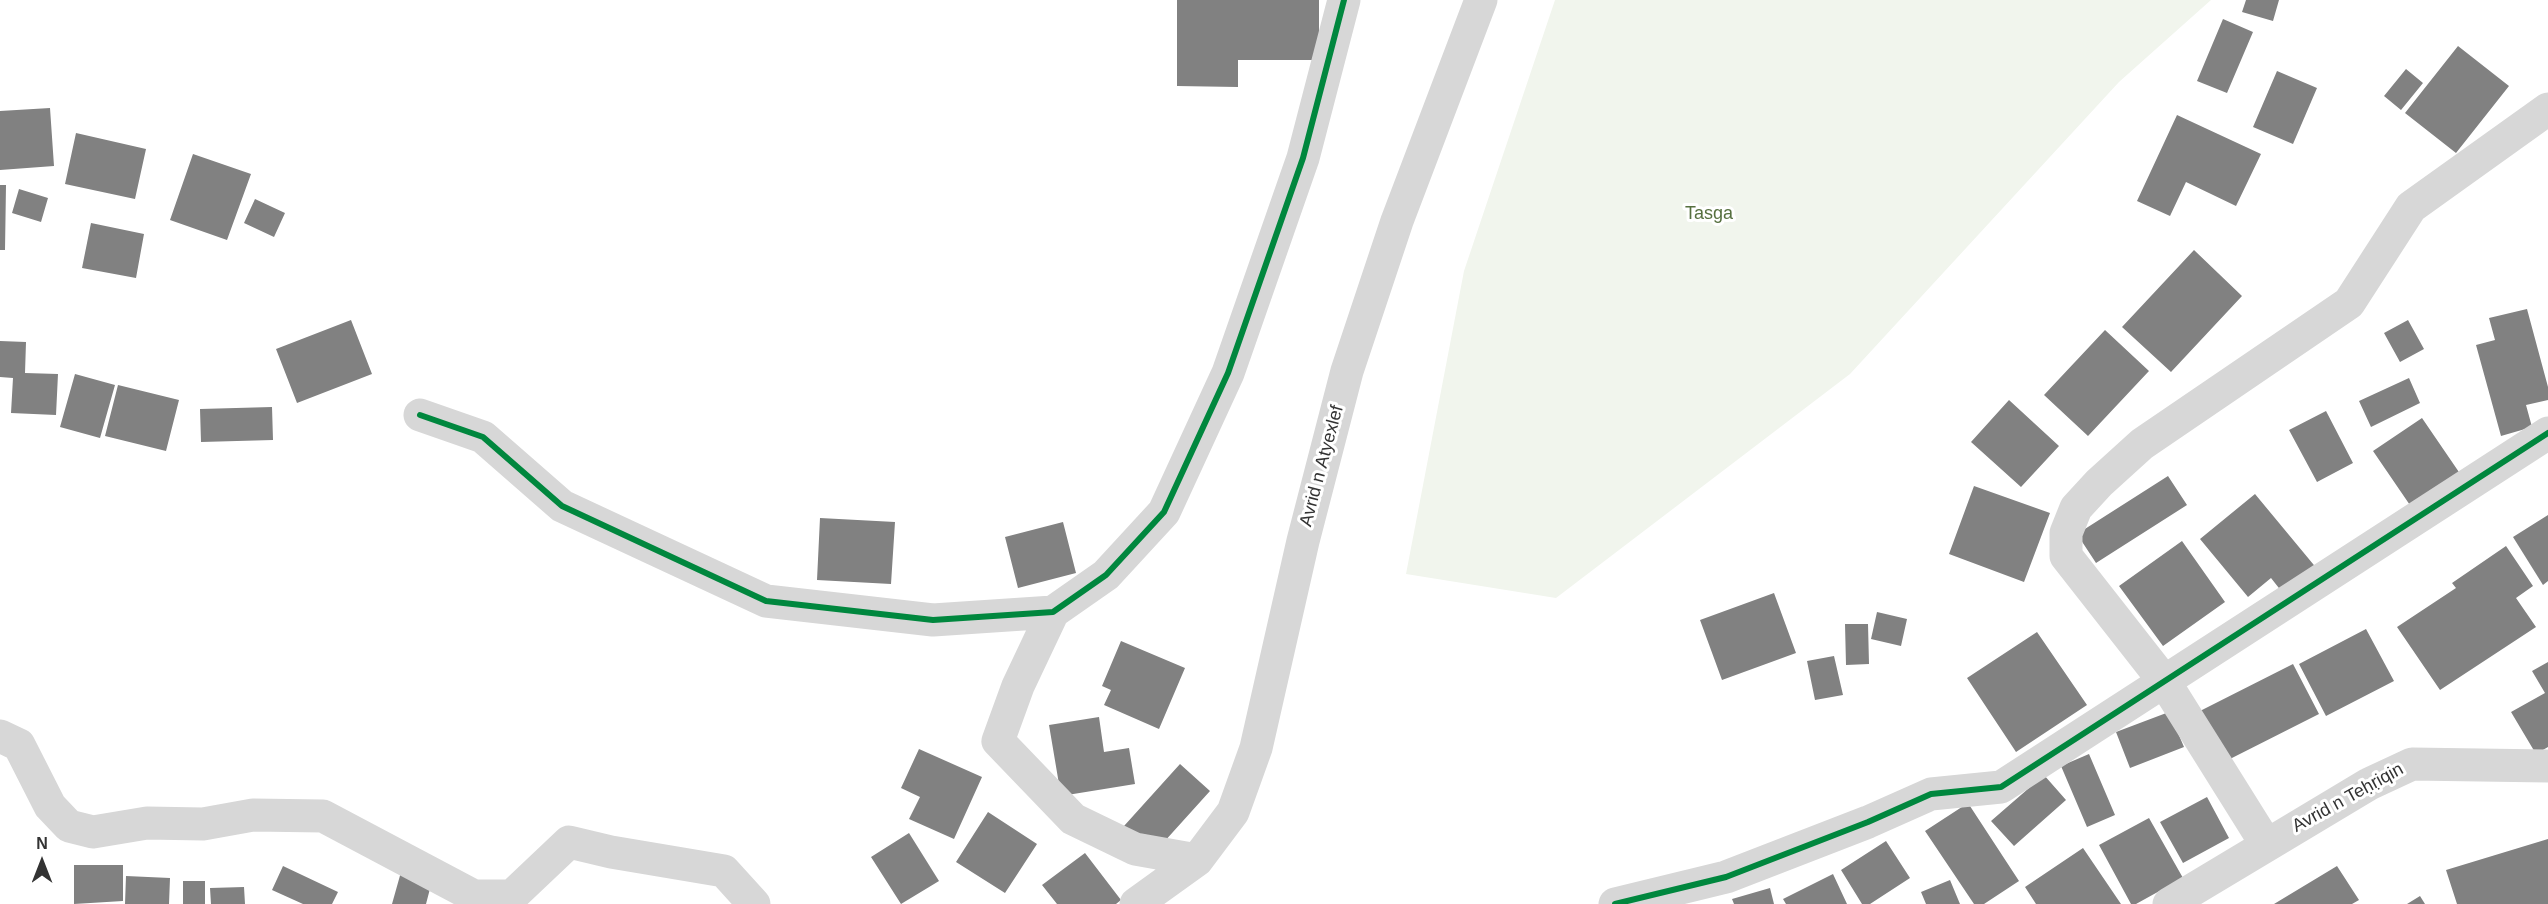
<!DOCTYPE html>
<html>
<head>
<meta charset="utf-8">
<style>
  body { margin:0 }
  #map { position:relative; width:2548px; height:904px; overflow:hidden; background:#fff; font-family:Helvetica,sans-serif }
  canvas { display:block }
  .north { position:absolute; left:12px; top:832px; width:60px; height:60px; -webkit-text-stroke:4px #fff; paint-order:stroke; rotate:0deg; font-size:16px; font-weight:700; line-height:24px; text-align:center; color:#333 }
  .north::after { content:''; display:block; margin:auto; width:21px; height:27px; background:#333; clip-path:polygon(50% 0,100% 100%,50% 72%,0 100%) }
</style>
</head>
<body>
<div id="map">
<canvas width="2548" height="904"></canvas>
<div class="north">N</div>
</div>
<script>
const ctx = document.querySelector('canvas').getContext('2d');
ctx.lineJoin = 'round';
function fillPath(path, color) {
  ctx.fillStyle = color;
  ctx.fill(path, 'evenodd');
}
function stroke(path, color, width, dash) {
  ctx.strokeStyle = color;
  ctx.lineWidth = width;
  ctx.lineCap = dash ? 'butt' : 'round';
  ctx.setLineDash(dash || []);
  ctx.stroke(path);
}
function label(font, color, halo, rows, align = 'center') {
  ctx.font = font + ' Helvetica,sans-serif';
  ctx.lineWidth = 6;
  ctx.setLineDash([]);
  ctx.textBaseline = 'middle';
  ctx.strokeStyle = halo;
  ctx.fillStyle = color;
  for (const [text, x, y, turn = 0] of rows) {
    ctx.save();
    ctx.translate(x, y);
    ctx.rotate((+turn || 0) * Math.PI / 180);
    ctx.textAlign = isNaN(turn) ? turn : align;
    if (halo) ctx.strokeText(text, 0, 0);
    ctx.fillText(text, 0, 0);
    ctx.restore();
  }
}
const green = new Path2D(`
  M1555 0H2211L2119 82 1850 374 1556 598 1406 574 1464 271Z`);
const building = new Path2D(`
  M1177 0H1319V60H1238V87L1177 86Z
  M2246 0H2279L2273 21 2242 12Z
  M2223 19 2253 32 2227 93 2197 81Z
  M2458 46 2509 86 2456 153 2405 113Z
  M2406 69 2423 83 2401 110 2384 96Z
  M2277 71 2317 88 2293 144 2253 127Z
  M50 108 54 166 0 170V111Z
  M2177 115 2261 154 2236 206 2186 182 2170 216 2137 201Z
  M76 133 146 149 135 199 65 184Z
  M193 154 251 174 227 240 170 220Z
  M0 185H6L5 250H0Z
  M19 189 48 198 41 222 12 213Z
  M255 199 285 213 274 237 244 223Z
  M91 223 144 234 136 278 82 268Z
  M2194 250 2242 296 2171 372 2122 327Z
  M2527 309 2548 387V400L2526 405 2532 427 2501 436 2476 345 2495 340 2489 318Z
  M351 320 372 374 297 403 276 349Z
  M2408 320 2424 349 2400 362 2384 333Z
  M2105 330 2149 371 2088 436 2044 395Z
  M0 341 26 342 25 373 58 374 56 415 11 413 13 378 0 377Z
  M75 374 115 385 100 438 60 427Z
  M2409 378 2420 403 2371 427 2359 401Z
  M118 385 179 400 166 451 105 436Z
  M2009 400 2059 446 2021 487 1971 442Z
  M272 407 273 440 201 442 200 409Z
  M2326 411 2353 463 2317 482 2289 430Z
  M2422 418 2463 478 2414 511 2373 451Z
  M2168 476 2187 505 2096 563 2077 534Z
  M1974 486 2050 513 2024 582 1949 554Z
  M2255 494 2318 570 2286 597 2271 578 2248 597 2200 539Z
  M2548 515V581L2543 585 2513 537Z
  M820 518 895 522 891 584 817 580Z
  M1063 522 1076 573 1018 588 1005 537Z
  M2182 541 2225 602 2163 646 2119 586Z
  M2506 546 2533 586 2516 598 2536 627 2440 690 2397 627 2456 588 2452 583Z
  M1774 593 1796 653 1722 680 1700 620Z
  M1877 612 1907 619 1901 646 1871 639Z
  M1845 624H1868L1869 664 1846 665Z
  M2366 629 2394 681 2326 716 2299 664Z
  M2037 632 2087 705 2016 752 1967 678Z
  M1121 641 1185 668 1159 729 1104 705 1111 690 1102 686Z
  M1834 656 1843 695 1815 700 1807 661Z
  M2548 662V747L2536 754 2511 712 2545 693 2532 671Z
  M2293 664 2319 714 2226 761 2200 711Z
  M2169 712 2184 747 2130 768 2116 732Z
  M1099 717 1104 752 1129 748 1135 784 1061 796 1049 725Z
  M919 749 982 777 954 839 909 819 920 797 901 788Z
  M2089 754 2115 815 2087 827 2061 766Z
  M1180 764 1210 791 1154 853 1124 826Z
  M2044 775 2066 800 2014 846 1991 821Z
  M2207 797 2229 838 2183 863 2160 822Z
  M1968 803 2019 881 1984 904H1974L1925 831Z
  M988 812 1037 844 1005 893 956 862Z
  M2149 818 2183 878 2136 904H2131L2099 845Z
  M909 833 939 881 901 904 871 857Z
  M2548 839V904H2457L2446 870Z
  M1886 841 1910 878 1870 904H1862L1841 870Z
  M2083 848 2121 904H2036L2025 887Z
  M1085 853 1121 900 1116 904H1057L1042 885Z
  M74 865H123V901L74 904Z
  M283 866 338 892 332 904H303L272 890Z
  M2337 866 2359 900 2352 904H2274Z
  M401 872 432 881 426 904H392Z
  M1833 874 1847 904H1786L1783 899Z
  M126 876 170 878 169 904H125Z
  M1950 880 1960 904H1926L1921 892Z
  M183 881H205V904H183Z
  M244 887 245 904H211L210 888Z
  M1770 888 1774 904H1734L1732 899Z
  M2420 896 2425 904H2407Z`);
const minor = new Path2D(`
  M420 415 483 437 562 506 766 601 933 620 1053 612 1106 575 1164 512 1228 373 1303 158 1344 0
  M1053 612 1018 686 998 741 1073 819 1135 849 1197 860
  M0 736 19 745 50 806 69 826 93 832 147 823 203 824 253 815 323 816 474 896H512L569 842 611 852 724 871 754 904
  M2266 844 2164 681 2066 556V533L2076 508 2099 483 2142 444 2349 303 2411 207 2548 109
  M1136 904 1197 860 1233 812 1256 748 1303 541 1347 371 1397 221 1481 0
  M1615 904 1726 877 1868 822 1931 794 2001 787 2548 433
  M2169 904 2369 784 2412 764 2548 766`);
const cycleway = new Path2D(`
  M420 415 483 437 562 506 766 601 933 620 1053 612 1106 575 1164 512 1228 373 1303 158 1344 0
  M1615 904 1726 877 1868 822 1931 794 2001 787 2548 433`);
const parkNames = [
  ["Tasga",1709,214]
];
const streetNames = [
  ["Avrid n Atyexlef",1322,466,-75],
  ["Avrid n Teḥṛiqin",2348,798,-29]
];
fillPath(green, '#f1f5ed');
fillPath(building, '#818181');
stroke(minor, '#d7d7d7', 33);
stroke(cycleway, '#00873e', 6);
label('18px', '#56703f', '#fff', parkNames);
label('18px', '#333', '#fff', streetNames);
</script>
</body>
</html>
